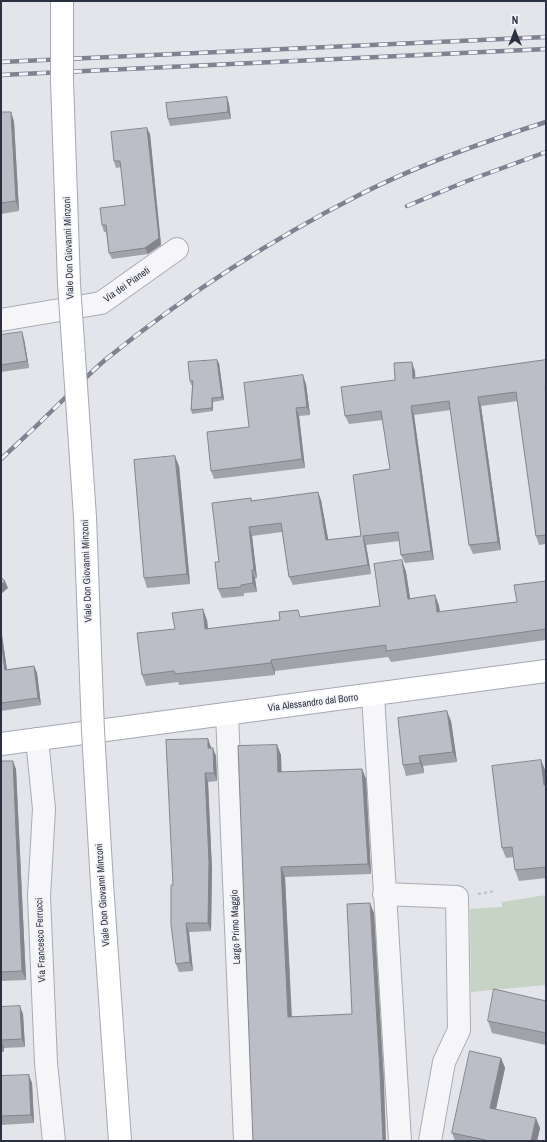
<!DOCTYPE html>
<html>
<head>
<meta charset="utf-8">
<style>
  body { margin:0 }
  #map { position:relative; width:547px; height:1142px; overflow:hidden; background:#e3e5ea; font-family:"Archivo Narrow",sans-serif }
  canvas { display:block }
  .frame { position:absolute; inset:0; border:2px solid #2c3141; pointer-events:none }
  .north { position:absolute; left:495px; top:12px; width:40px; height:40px; -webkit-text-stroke:3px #f3f4f7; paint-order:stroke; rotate:0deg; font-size:11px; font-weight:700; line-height:16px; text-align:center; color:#2c3141 }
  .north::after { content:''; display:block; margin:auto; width:14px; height:18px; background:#2c3141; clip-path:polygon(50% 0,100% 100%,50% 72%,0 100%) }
</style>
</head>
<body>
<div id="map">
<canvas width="547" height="1142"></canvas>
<div class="frame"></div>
<div class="north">N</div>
</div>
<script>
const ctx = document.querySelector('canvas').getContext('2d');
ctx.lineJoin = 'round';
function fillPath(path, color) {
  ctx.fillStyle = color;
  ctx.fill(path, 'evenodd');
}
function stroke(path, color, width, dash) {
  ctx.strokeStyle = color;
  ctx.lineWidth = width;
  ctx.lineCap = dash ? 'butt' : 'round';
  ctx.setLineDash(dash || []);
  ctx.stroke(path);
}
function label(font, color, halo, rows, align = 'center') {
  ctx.font = font + ' "Archivo Narrow",sans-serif';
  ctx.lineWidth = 3;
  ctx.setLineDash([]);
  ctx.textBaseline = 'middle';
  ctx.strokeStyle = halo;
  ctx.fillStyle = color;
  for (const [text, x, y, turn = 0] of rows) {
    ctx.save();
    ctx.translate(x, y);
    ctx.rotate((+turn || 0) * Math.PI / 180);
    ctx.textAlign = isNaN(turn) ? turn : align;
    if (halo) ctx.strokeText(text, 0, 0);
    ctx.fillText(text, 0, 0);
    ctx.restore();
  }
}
const green = new Path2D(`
  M546 895V985L471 992 470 909 502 907V902Z`);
const path = new Path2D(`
  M478 894 495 891`);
const minor = new Path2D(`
  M1 320 101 303 177 249
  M373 695 400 1141
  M227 714 245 1141
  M37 739 44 809 39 896 46 1063 54 1141
  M384 894 457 897 459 1030 444 1062 430 1141`);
const major = new Path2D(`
  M1 744 546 671
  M102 884 120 1141`);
const rail = new Path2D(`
  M1 62 546 37
  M1 75 546 49
  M407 206 467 181 546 152
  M1 459C24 438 47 416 69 394 81 383 92 371 105 360 184 296 270 240 361 194 420 164 483 142 546 122`);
const majorBridge = new Path2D(`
  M62 1V81L69 284 85 517 93 731 102 884`);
const wall = new Path2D(`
  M227 97 229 104 231 119 170 126 168 119Z
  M1 112H11L14 122 19 211 1 214Z
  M150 134 161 245 148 254 112 259 109 253 106 232H104L102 225 125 205 121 167 116 168 114 161Z
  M1 335 24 339 29 368 1 372Z
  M546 360V544L539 545 536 536 518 401 481 406 501 550 473 554 469 545 451 410 414 415 434 560 405 563 401 555 400 541 366 545 371 574 293 585 289 577 282 532 252 536 257 578 255 579 257 592 244 593V596L222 598 218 589 219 562 251 498 252 501 321 500 328 540 361 536 390 469 383 420 349 424 345 416 395 380 415 371V378Z
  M219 363 224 400 213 402V411L192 414 191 410 192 385H191L190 381Z
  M306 384 310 415 299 416 305 468 214 479 211 471 249 427Z
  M179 466 190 584 147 588 144 578Z
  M402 560 406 572 410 599 435 595 439 606 440 612 517 602 546 581V640L391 662 388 657 275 671V675L179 685 178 682 146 686 142 675 175 629 207 620 208 629 280 620 380 606Z
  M1 628 7 670 34 666 37 673 41 705 1 711Z
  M451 721 457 762 423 766 424 773 406 776 403 765Z
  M208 739 211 748 216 756 217 781 208 782 212 870 211 931 189 932 193 971 179 972 176 964 173 885Z
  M277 745 281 755V772L362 769 366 779 371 874 285 877 292 1017 352 1014 374 913 384 1082 253 1141Z
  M1 759 2 761 16 769 26 980 1 981Z
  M541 760 545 770 546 781V878L519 881 515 870 514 857 506 858 502 848Z
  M546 1001V1045L492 1033 488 1021Z
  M1 1007 23 1014 25 1047 4 1048V1052H1Z
  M501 1058 505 1068 496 1109 540 1128 537 1141H455L452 1133Z
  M1 1076 32 1083 34 1123 1 1125Z`);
const shadedWall = new Path2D(`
  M227 97 229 104 231 119 228 112Z
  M11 112 14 122 19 211 16 201Z
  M147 128 150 134 161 245 148 254 145 248Z
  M22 332 24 339 29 368 27 361Z
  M217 360 219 363 224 400 222 397Z
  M412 362 415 371 416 387 413 378Z
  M303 375 306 384 310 415 307 407Z
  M478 397 481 406 501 550 498 542Z
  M212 398 213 402V411L212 408Z
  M411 406 414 415 434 560 431 551Z
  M296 408 299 416 305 468 302 459Z
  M175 456 179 466 190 584 187 574Z
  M318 492 321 500 330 549 326 540Z
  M249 527 252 536 257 578 254 570Z
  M363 536 366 545 371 574 368 565Z
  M402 560 406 572 412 610 408 599Z
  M252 570 255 579 257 592 253 583Z
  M5 581 8 588 1 594V585Z
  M435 595 439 606 441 624 437 612Z
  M203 609 207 620 209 640 205 629Z
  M1 628 8 677 5 670 1 640Z
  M271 660 275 671V675L271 663Z
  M34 666 37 673 41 705 38 698Z
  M447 711 451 721 457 762 453 752Z
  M208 739 211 747V757L208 748Z
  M277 745 281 755 282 782 278 772Z
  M213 748 216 756 217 781 214 773Z
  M419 756 423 766 424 773 420 763Z
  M541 760 545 770 546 781V792L544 785Z
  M13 761 16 769 26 980 22 971Z
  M362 769 366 779 371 874 368 864Z
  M205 773 208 782 212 870 211 931 208 923Z
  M281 867 285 877 292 1027 288 1017Z
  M370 903 374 913 384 1082 386 1141H383Z
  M186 923 189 932 193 971 190 962Z
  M20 1006 23 1014 25 1047 22 1039Z
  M1 1041 4 1048V1052L1 1044Z
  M501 1058 505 1068 494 1118 490 1108Z
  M29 1075 32 1083 34 1123 31 1115Z
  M536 1118 540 1128 537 1141H531Z`);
const building = new Path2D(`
  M227 97 228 112 168 119 166 103Z
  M1 112H11L16 201 1 203Z
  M147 128 159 238 145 248 109 253 106 225H102L100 208 125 205 120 161H114L111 132Z
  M22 332 27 361 1 365V335Z
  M217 360 222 397 212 398V408L191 410 193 381H190L188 362Z
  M546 360V388H545L546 392V535L536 536 516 392 478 397 498 542 469 545 449 401 411 406 431 551 401 555 398 532 363 536 368 565 289 577 281 523 249 527 254 570H252L253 583 241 585V587L218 589 215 562H219L212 503 251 498V501L318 492 326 540 361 536 353 475 390 469 381 411 345 416 341 387 395 380 394 363 412 362 413 378Z
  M303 375 307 407 296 408 302 459 211 471 207 432 249 427 244 383Z
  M175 456 187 574 144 578 134 460Z
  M402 560 408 599 435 595 437 612 517 602 514 585 546 581V629L386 651V645L271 660V663L175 674 174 671 142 675 137 633 175 629 172 613 203 609 205 629 280 620 279 612 298 610 300 617 380 606 374 564Z
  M1 577 5 581 1 585Z
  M1 640 5 670 34 666 38 698 1 703Z
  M447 711 453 752 419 756 420 763 403 765 398 718Z
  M208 739V748H213L214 773H205L209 862 208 923H186L190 962 176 964 171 925V885H173L166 740Z
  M277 745 278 772 362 769 368 864 281 867 288 1017 352 1014 347 904 370 903 380 1072 383 1141H253L238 746Z
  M541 760 544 785H546V867L515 870 512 847 502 848 492 766Z
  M1 761H13L22 971 1 972Z
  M494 989 546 1001V1033L488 1021Z
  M20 1006 22 1039 1 1040V1007Z
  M470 1051 501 1058 490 1108 536 1118 531 1141H490L452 1133Z
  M29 1075 31 1115 1 1116V1076Z`);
const streetNames = [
  ["Viale Don Giovanni Minzoni",69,248,-92],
  ["Via dei Pianeti",127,285,-35],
  ["Viale Don Giovanni Minzoni",87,571,-92],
  ["Via Alessandro dal Borro",313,703,-7],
  ["Viale Don Giovanni Minzoni",103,895,-94],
  ["Largo Primo Maggio",236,927,-92],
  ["Via Francesco Ferrucci",41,940,-92]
];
fillPath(green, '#c7d3c5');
stroke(minor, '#a8abb4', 24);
stroke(major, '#a3a8b5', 24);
stroke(path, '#c1c3c9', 2.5, [3, 3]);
stroke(minor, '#f6f6f9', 22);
stroke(major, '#fff', 22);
stroke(rail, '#7e8392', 4.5);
stroke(rail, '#f3f4f7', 3, [9]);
stroke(majorBridge, '#a3a8b5', 24, []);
stroke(majorBridge, '#fff', 22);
fillPath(wall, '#a1a3aa');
fillPath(shadedWall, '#83858b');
fillPath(building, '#bbbec6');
stroke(building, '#83858b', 1);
label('10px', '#2c3141', '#f3f4f7', streetNames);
</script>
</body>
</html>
